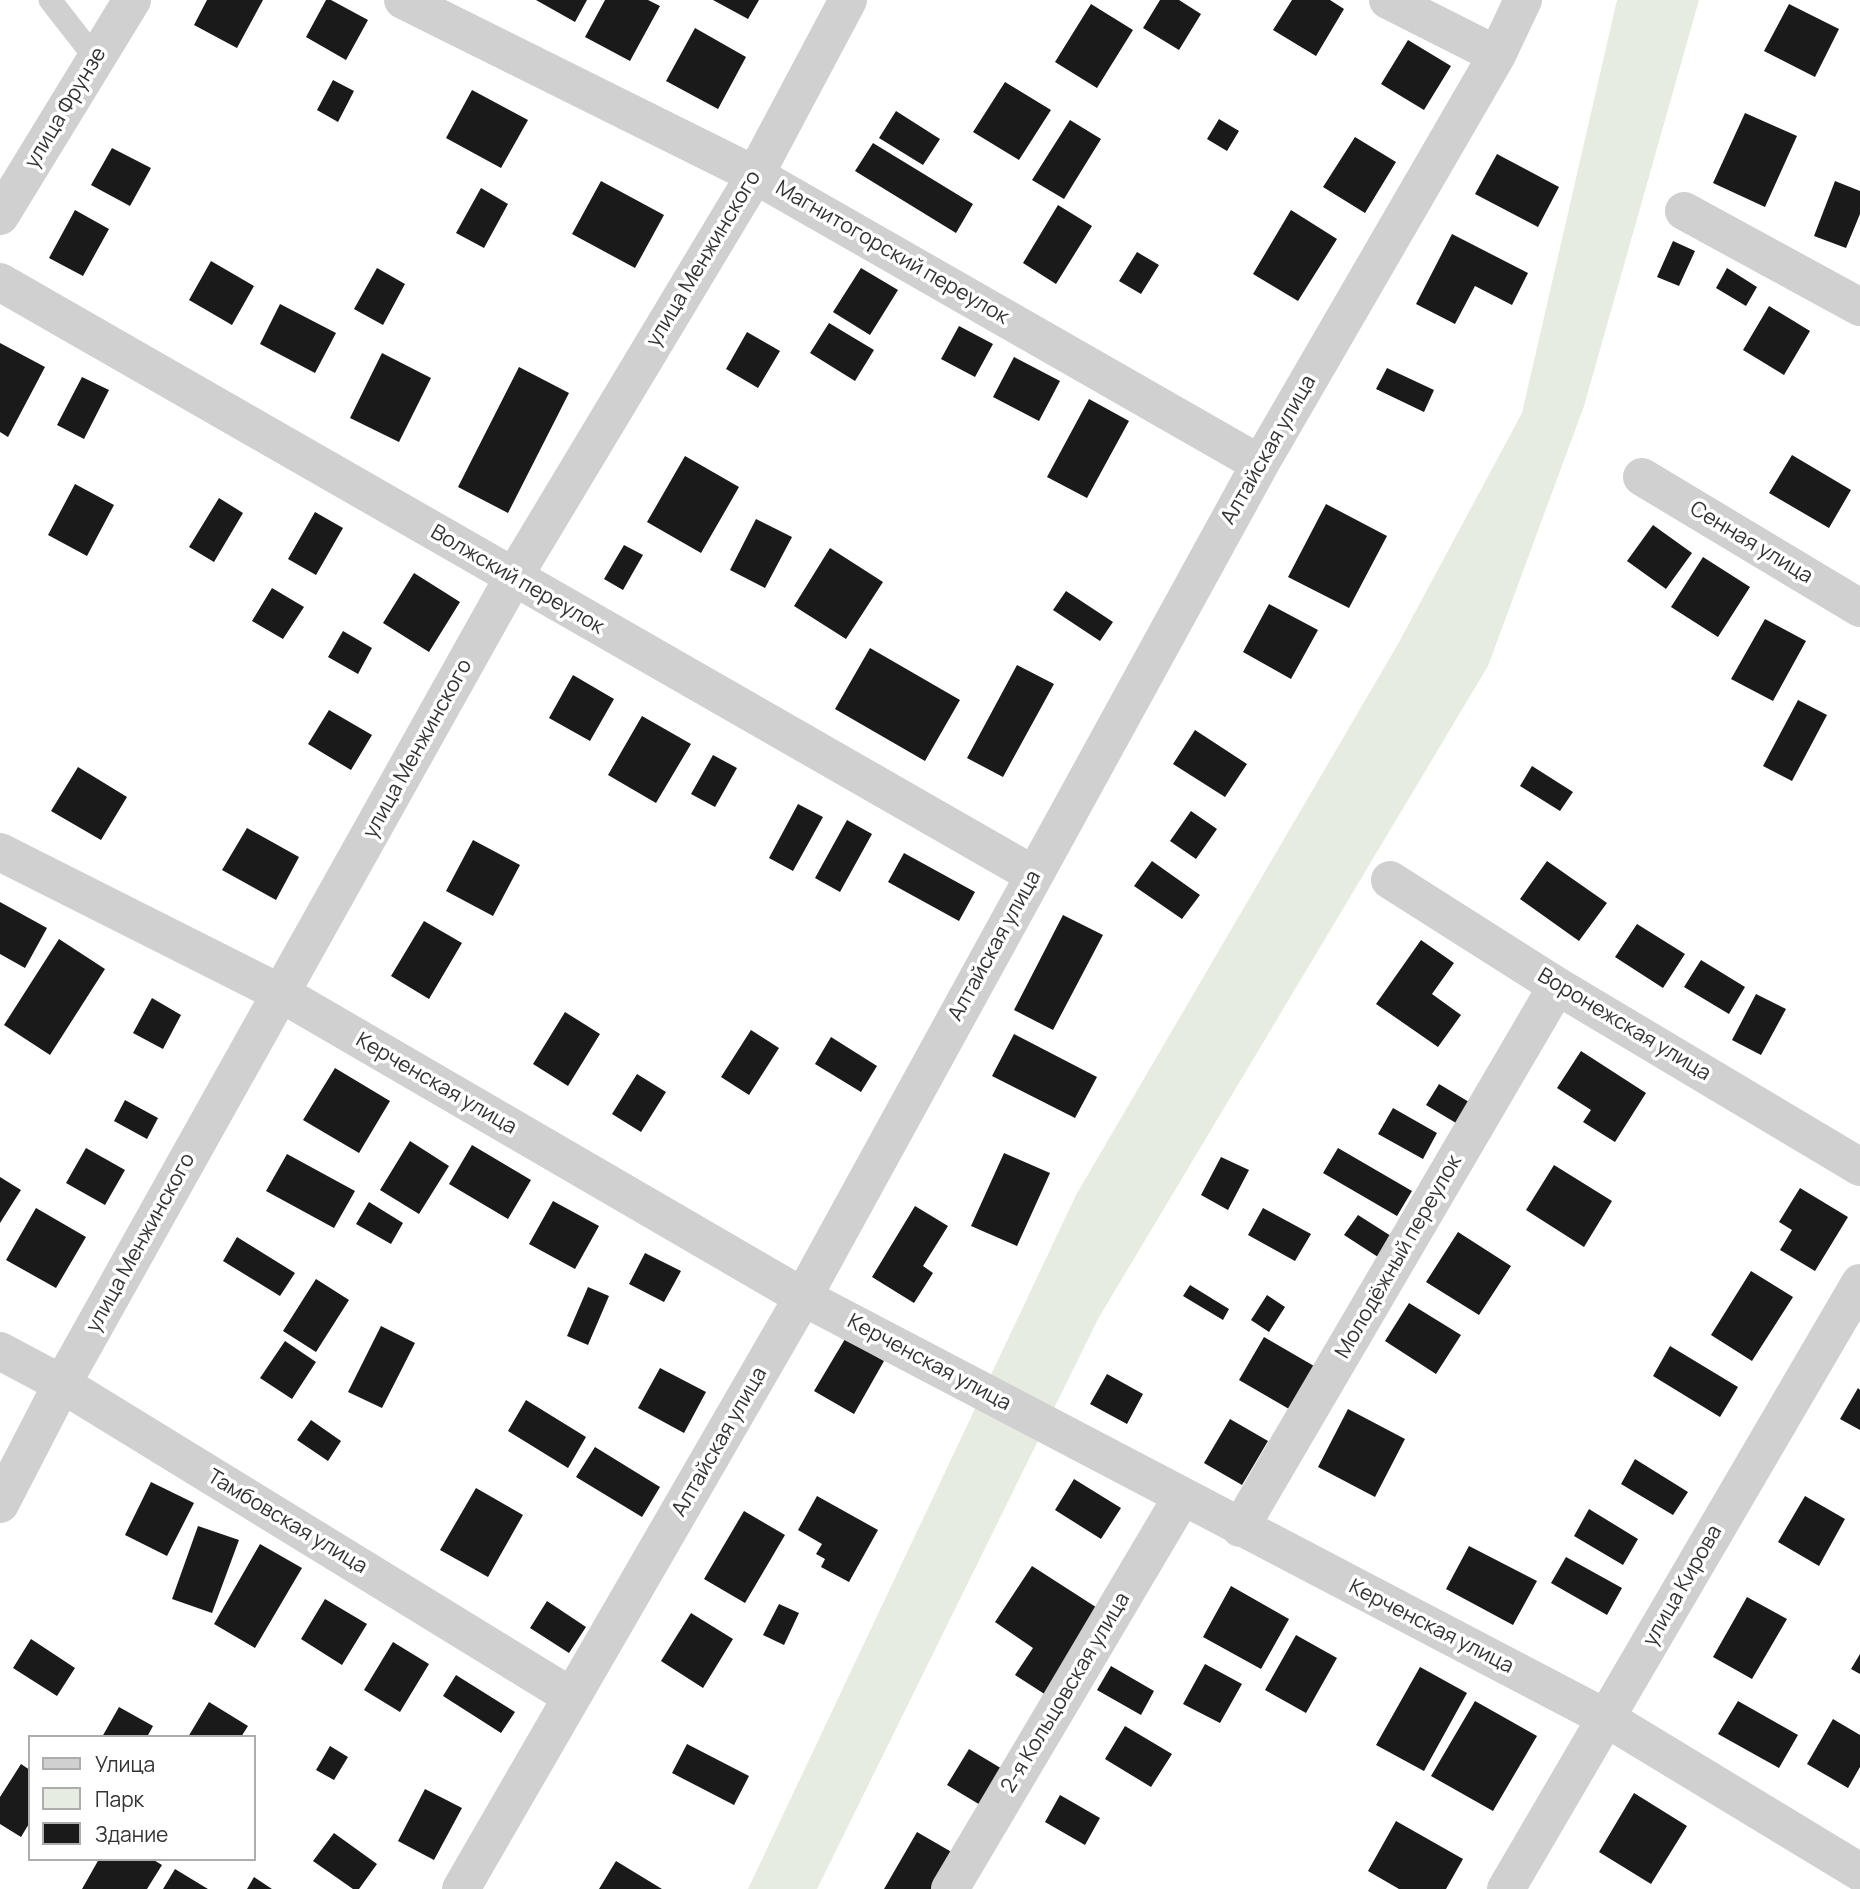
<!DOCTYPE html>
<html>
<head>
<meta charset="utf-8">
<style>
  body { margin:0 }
  #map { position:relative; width:1860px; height:1889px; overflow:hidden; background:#fff; font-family:Manrope,sans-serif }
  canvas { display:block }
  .legend { position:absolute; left:28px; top:1735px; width:228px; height:126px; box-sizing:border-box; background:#fff; border:2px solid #adadad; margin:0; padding:9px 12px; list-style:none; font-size:21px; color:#333 }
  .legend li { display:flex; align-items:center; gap:14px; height:35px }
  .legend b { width:35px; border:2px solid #adadad }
</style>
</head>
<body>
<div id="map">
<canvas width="1860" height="1889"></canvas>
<ul class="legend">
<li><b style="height:9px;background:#d0d0d0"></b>Улица</li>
<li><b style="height:19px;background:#e6ecdf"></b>Парк</li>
<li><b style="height:19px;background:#1a1a1a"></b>Здание</li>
</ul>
</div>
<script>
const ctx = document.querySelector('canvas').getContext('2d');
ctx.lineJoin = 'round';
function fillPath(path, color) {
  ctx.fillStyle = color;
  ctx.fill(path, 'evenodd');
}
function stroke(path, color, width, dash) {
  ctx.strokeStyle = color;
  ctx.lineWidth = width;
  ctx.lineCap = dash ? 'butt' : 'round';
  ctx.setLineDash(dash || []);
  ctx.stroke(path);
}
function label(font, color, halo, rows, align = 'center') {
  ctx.font = font + ' Manrope,sans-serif';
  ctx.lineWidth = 7;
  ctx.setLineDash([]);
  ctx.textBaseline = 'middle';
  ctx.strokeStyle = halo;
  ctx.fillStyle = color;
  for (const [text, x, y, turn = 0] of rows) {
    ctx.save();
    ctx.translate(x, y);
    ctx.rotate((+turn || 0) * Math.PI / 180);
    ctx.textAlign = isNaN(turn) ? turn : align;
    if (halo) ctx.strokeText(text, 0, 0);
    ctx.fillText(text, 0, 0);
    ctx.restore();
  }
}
const green = new Path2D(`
  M1617 0H1699L1584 406 1488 666 1098 1319 817 1889H748L1076 1195 1398 644 1522 413Z`);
const building = new Path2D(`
  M207 0H263L237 48 194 25Z
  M326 0H331L368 20 346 60 306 37Z
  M536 0H587L575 22Z
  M605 0H648L660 6 630 61 585 37Z
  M713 0H759L748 19Z
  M1160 0H1179L1201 14 1179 50 1143 28Z
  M1292 0H1330L1344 9 1316 56 1273 30Z
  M1091 4 1133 30 1097 88 1055 62Z
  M1789 4 1839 29 1815 77 1764 51Z
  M695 28 746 57 718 109 666 81Z
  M1408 40 1451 66 1424 110 1381 84Z
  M333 80 354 91 338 122 317 110Z
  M1005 82 1051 110 1019 160 973 132Z
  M472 90 528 120 501 168 446 138Z
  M896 111 940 139 923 165 879 138Z
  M1745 113 1797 136 1765 207 1713 183Z
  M1219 119 1239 131 1227 151 1207 139Z
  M1070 120 1101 139 1064 199 1032 180Z
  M1355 137 1396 162 1365 213 1323 187Z
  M873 143 973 204 956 233 855 171Z
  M112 148 151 168 130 206 91 185Z
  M1497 154 1559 187 1538 227 1475 194Z
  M601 181 664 215 635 268 572 234Z
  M1835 181 1860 191V214L1846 248 1814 236Z
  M481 188 508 204 484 248 456 233Z
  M1058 205 1092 226 1056 284 1023 263Z
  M75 210 109 229 83 276 49 258Z
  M1291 210 1337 239 1298 301 1253 274Z
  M1452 234 1528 273 1512 305 1475 286 1455 324 1416 304Z
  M1673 241 1695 251 1679 286 1657 277Z
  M1137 252 1159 265 1141 294 1119 281Z
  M211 261 254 286 232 325 189 300Z
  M377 268 405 284 383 325 354 309Z
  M861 268 898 290 870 335 833 312Z
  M1727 268 1757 287 1746 306 1716 288Z
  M280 304 336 333 315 373 260 344Z
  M1769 306 1810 331 1784 375 1743 350Z
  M829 323 874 350 855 381 810 353Z
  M959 326 993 344 975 377 941 359Z
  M747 332 780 351 758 388 726 369Z
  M0 343 45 367 8 437 0 432Z
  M382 353 431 378 399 442 350 418Z
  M1014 357 1060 381 1039 421 993 397Z
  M519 367 569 393 508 513 458 487Z
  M1387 368 1434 390 1424 412 1376 389Z
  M82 377 109 390 84 439 57 425Z
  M1089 399 1129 421 1087 498 1047 477Z
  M1792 455 1851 490 1829 528 1769 493Z
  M685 456 739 487 701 553 647 522Z
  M75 484 114 505 87 556 48 535Z
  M219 498 243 513 214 562 189 547Z
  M1326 504 1387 536 1349 608 1288 577Z
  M315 512 343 528 316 575 288 559Z
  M756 519 792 537 765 588 730 570Z
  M1653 525 1692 553 1666 589 1627 561Z
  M624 545 643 555 623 590 604 579Z
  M830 548 883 582 846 639 794 606Z
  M1703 557 1750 587 1718 637 1671 607Z
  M414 573 460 602 429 652 383 623Z
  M272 588 304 607 283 639 252 621Z
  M1066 591 1113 622 1100 641 1053 610Z
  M1269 604 1318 630 1291 679 1243 652Z
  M1765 619 1806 641 1773 701 1731 679Z
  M343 631 372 648 358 674 328 657Z
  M870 648 960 700 925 761 835 709Z
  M1017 665 1054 684 1003 777 967 758Z
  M573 675 614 699 590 741 549 718Z
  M1798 700 1827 715 1792 781 1763 766Z
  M329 710 372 735 351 770 308 744Z
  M642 716 691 744 656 803 608 775Z
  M1195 730 1247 764 1225 797 1173 764Z
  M713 755 737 768 715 807 691 794Z
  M1532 766 1573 792 1560 811 1520 786Z
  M78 767 127 797 101 840 51 811Z
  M798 804 823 817 793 871 769 858Z
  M1191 811 1217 829 1196 859 1170 841Z
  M847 820 872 834 840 892 815 878Z
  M247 828 299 857 276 900 222 870Z
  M473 840 520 865 493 916 446 891Z
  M904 853 975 892 959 921 888 882Z
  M1152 861 1200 895 1182 919 1134 886Z
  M1547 861 1607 903 1579 941 1520 899Z
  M0 902 47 928 25 968 0 954Z
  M1063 915 1103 935 1053 1030 1014 1010Z
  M424 921 462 943 429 999 391 976Z
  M1637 924 1685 954 1663 988 1615 957Z
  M59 939 105 969 50 1055 4 1025Z
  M1421 940 1454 963 1432 994 1461 1015 1438 1047 1376 1004Z
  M1701 960 1745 987 1729 1014 1684 987Z
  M1756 994 1786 1009 1761 1055 1732 1040Z
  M152 998 181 1015 163 1049 133 1033Z
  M565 1012 600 1034 568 1086 533 1064Z
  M751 1030 779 1048 749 1095 721 1077Z
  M1014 1034 1097 1077 1075 1118 992 1076Z
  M831 1037 877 1066 861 1092 815 1064Z
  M1581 1051 1646 1093 1615 1142 1583 1122 1591 1110 1557 1088Z
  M335 1068 390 1101 359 1153 303 1120Z
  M637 1074 666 1092 641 1132 612 1114Z
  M1439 1084 1469 1102 1456 1123 1426 1105Z
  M125 1100 158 1118 147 1139 114 1121Z
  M1393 1108 1437 1133 1423 1159 1378 1134Z
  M410 1141 449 1166 419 1214 380 1190Z
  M472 1145 531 1180 508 1219 449 1184Z
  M86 1148 125 1170 105 1205 66 1183Z
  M1338 1148 1412 1191 1397 1216 1323 1173Z
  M1004 1153 1050 1173 1017 1246 971 1226Z
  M287 1154 355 1191 334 1228 266 1191Z
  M1221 1157 1249 1170 1228 1210 1201 1195Z
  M1554 1165 1612 1201 1584 1247 1526 1210Z
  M0 1177 21 1190 0 1223Z
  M1800 1188 1848 1217 1815 1271 1780 1250 1792 1230 1779 1222Z
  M553 1201 599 1226 575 1269 529 1244Z
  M369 1202 403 1223 391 1244 356 1224Z
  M915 1206 948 1226 923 1266 933 1273 914 1303 872 1277Z
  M36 1208 86 1237 56 1288 6 1260Z
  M1263 1208 1311 1234 1295 1261 1248 1235Z
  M1358 1215 1391 1236 1378 1257 1344 1235Z
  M1458 1232 1511 1266 1479 1315 1426 1282Z
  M237 1237 295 1273 280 1296 223 1261Z
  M645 1253 681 1271 664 1302 629 1284Z
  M1751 1271 1793 1297 1752 1361 1711 1335Z
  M316 1279 349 1300 316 1352 283 1331Z
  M1190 1285 1229 1309 1223 1320 1183 1296Z
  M588 1287 609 1296 588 1345 567 1336Z
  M1267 1295 1285 1307 1269 1332 1251 1320Z
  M1409 1303 1461 1335 1436 1374 1385 1341Z
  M381 1326 415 1343 382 1408 348 1392Z
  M1264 1337 1314 1366 1289 1409 1239 1380Z
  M845 1339 884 1361 854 1414 814 1391Z
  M285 1341 316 1362 292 1399 260 1378Z
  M1670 1346 1738 1387 1720 1417 1653 1376Z
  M660 1368 706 1392 684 1433 638 1408Z
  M1107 1374 1143 1394 1127 1424 1090 1404Z
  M1858 1388 1860 1390V1430L1840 1419Z
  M526 1400 586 1437 568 1468 508 1431Z
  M1348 1409 1405 1439 1375 1497 1318 1467Z
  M1230 1419 1268 1441 1242 1485 1204 1463Z
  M311 1420 341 1441 328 1461 297 1440Z
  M595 1447 660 1487 642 1517 576 1477Z
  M1635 1459 1688 1492 1673 1515 1621 1484Z
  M1074 1479 1121 1508 1101 1539 1055 1510Z
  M151 1482 194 1503 167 1556 125 1535Z
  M476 1488 523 1515 488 1577 440 1550Z
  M817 1496 878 1530 849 1582 821 1567 825 1559 816 1554 822 1544 798 1530Z
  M1805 1496 1845 1519 1819 1566 1778 1542Z
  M1589 1509 1638 1539 1623 1565 1574 1536Z
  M744 1511 785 1535 745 1603 704 1579Z
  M198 1526 239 1540 212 1613 172 1599Z
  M260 1544 302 1568 255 1648 214 1624Z
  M1469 1546 1537 1581 1513 1625 1446 1589Z
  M1566 1557 1622 1588 1607 1615 1551 1583Z
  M1032 1566 1102 1611 1046 1695 1015 1675 1033 1648 995 1622Z
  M1231 1586 1289 1619 1261 1669 1203 1637Z
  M1747 1597 1787 1619 1752 1679 1713 1657Z
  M325 1599 367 1624 342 1665 301 1639Z
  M547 1601 586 1627 569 1653 530 1628Z
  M779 1604 799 1613 784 1645 763 1635Z
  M691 1613 733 1639 703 1688 661 1661Z
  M1296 1635 1337 1658 1306 1713 1265 1690Z
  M31 1639 75 1668 57 1696 13 1668Z
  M393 1642 429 1664 400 1712 364 1690Z
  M1860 1654V1674L1851 1669Z
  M1205 1664 1242 1684 1220 1723 1183 1704Z
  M1111 1666 1154 1691 1141 1715 1097 1690Z
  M1420 1667 1467 1693 1424 1771 1376 1745Z
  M456 1675 515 1712 501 1733 443 1696Z
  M1475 1701 1537 1736 1493 1811 1431 1776Z
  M1738 1701 1798 1735 1779 1768 1718 1734Z
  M209 1702 248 1726 241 1737H188Z
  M119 1707 153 1726 147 1737H102Z
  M1833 1719 1860 1735V1767L1848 1788 1807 1764Z
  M1125 1726 1172 1754 1151 1787 1105 1759Z
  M687 1744 749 1776 734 1805 672 1773Z
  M330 1746 348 1757 334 1780 316 1770Z
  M969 1749 1004 1770 982 1806 947 1785Z
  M21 1764 30 1770V1822L21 1837 0 1824V1797Z
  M425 1789 462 1808 434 1860 398 1841Z
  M1634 1793 1687 1826 1651 1884 1599 1852Z
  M1060 1795 1100 1818 1085 1845 1045 1822Z
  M1396 1821 1463 1859 1446 1889H1399L1368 1871Z
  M917 1832 955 1854 935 1889H884Z
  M334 1833 377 1864 359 1889H353L313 1861Z
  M99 1859H152L162 1865 147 1889H82Z
  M616 1861 662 1889H599Z
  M175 1869 208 1889H163Z
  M254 1877 272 1889H247Z`);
const lane = new Path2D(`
  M50 0 96 59`);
const street = new Path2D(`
  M403 0 755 175 1260 464
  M1388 0 1497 55
  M1684 211 1860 307
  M0 216 132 0
  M0 282 1034 875
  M1642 477 1860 608
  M0 852 282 994 803 1297 1606 1718 1860 1872
  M1390 880 1557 986 1860 1167
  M0 1351 62 1384 572 1697
  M0 1504 62 1384 513 578 755 175 848 0
  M1240 1528 1557 986
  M461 1889 803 1297 1260 464 1497 55 1523 0
  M950 1889 1182 1497
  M1506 1889 1860 1283`);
const streetNames = [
  ["улица Фрунзе",66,108,-59],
  ["Магнитогорский переулок",892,253,30],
  ["улица Менжинского",704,259,-59],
  ["Алтайская улица",1269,450,-60],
  ["Сенная улица",1751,543,31],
  ["Волжский переулок",517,580,30],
  ["улица Менжинского",418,749,-61],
  ["Алтайская улица",995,946,-61],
  ["Воронежская улица",1624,1025,31],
  ["Керченская улица",436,1084,30],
  ["улица Менжинского",141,1243,-61],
  ["Молодёжный переулок",1399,1257,-60],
  ["Керченская улица",929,1363,28],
  ["Алтайская улица",720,1442,-60],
  ["Тамбовская улица",287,1522,31],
  ["улица Кирова",1683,1586,-60],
  ["Керченская улица",1431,1627,27],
  ["2-я Кольцовская улица",1066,1693,-59]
];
fillPath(green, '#e6ecdf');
fillPath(building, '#1a1a1a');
stroke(lane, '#d0d0d0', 23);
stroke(street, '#d0d0d0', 38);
label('21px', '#333', '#fff', streetNames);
</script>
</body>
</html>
